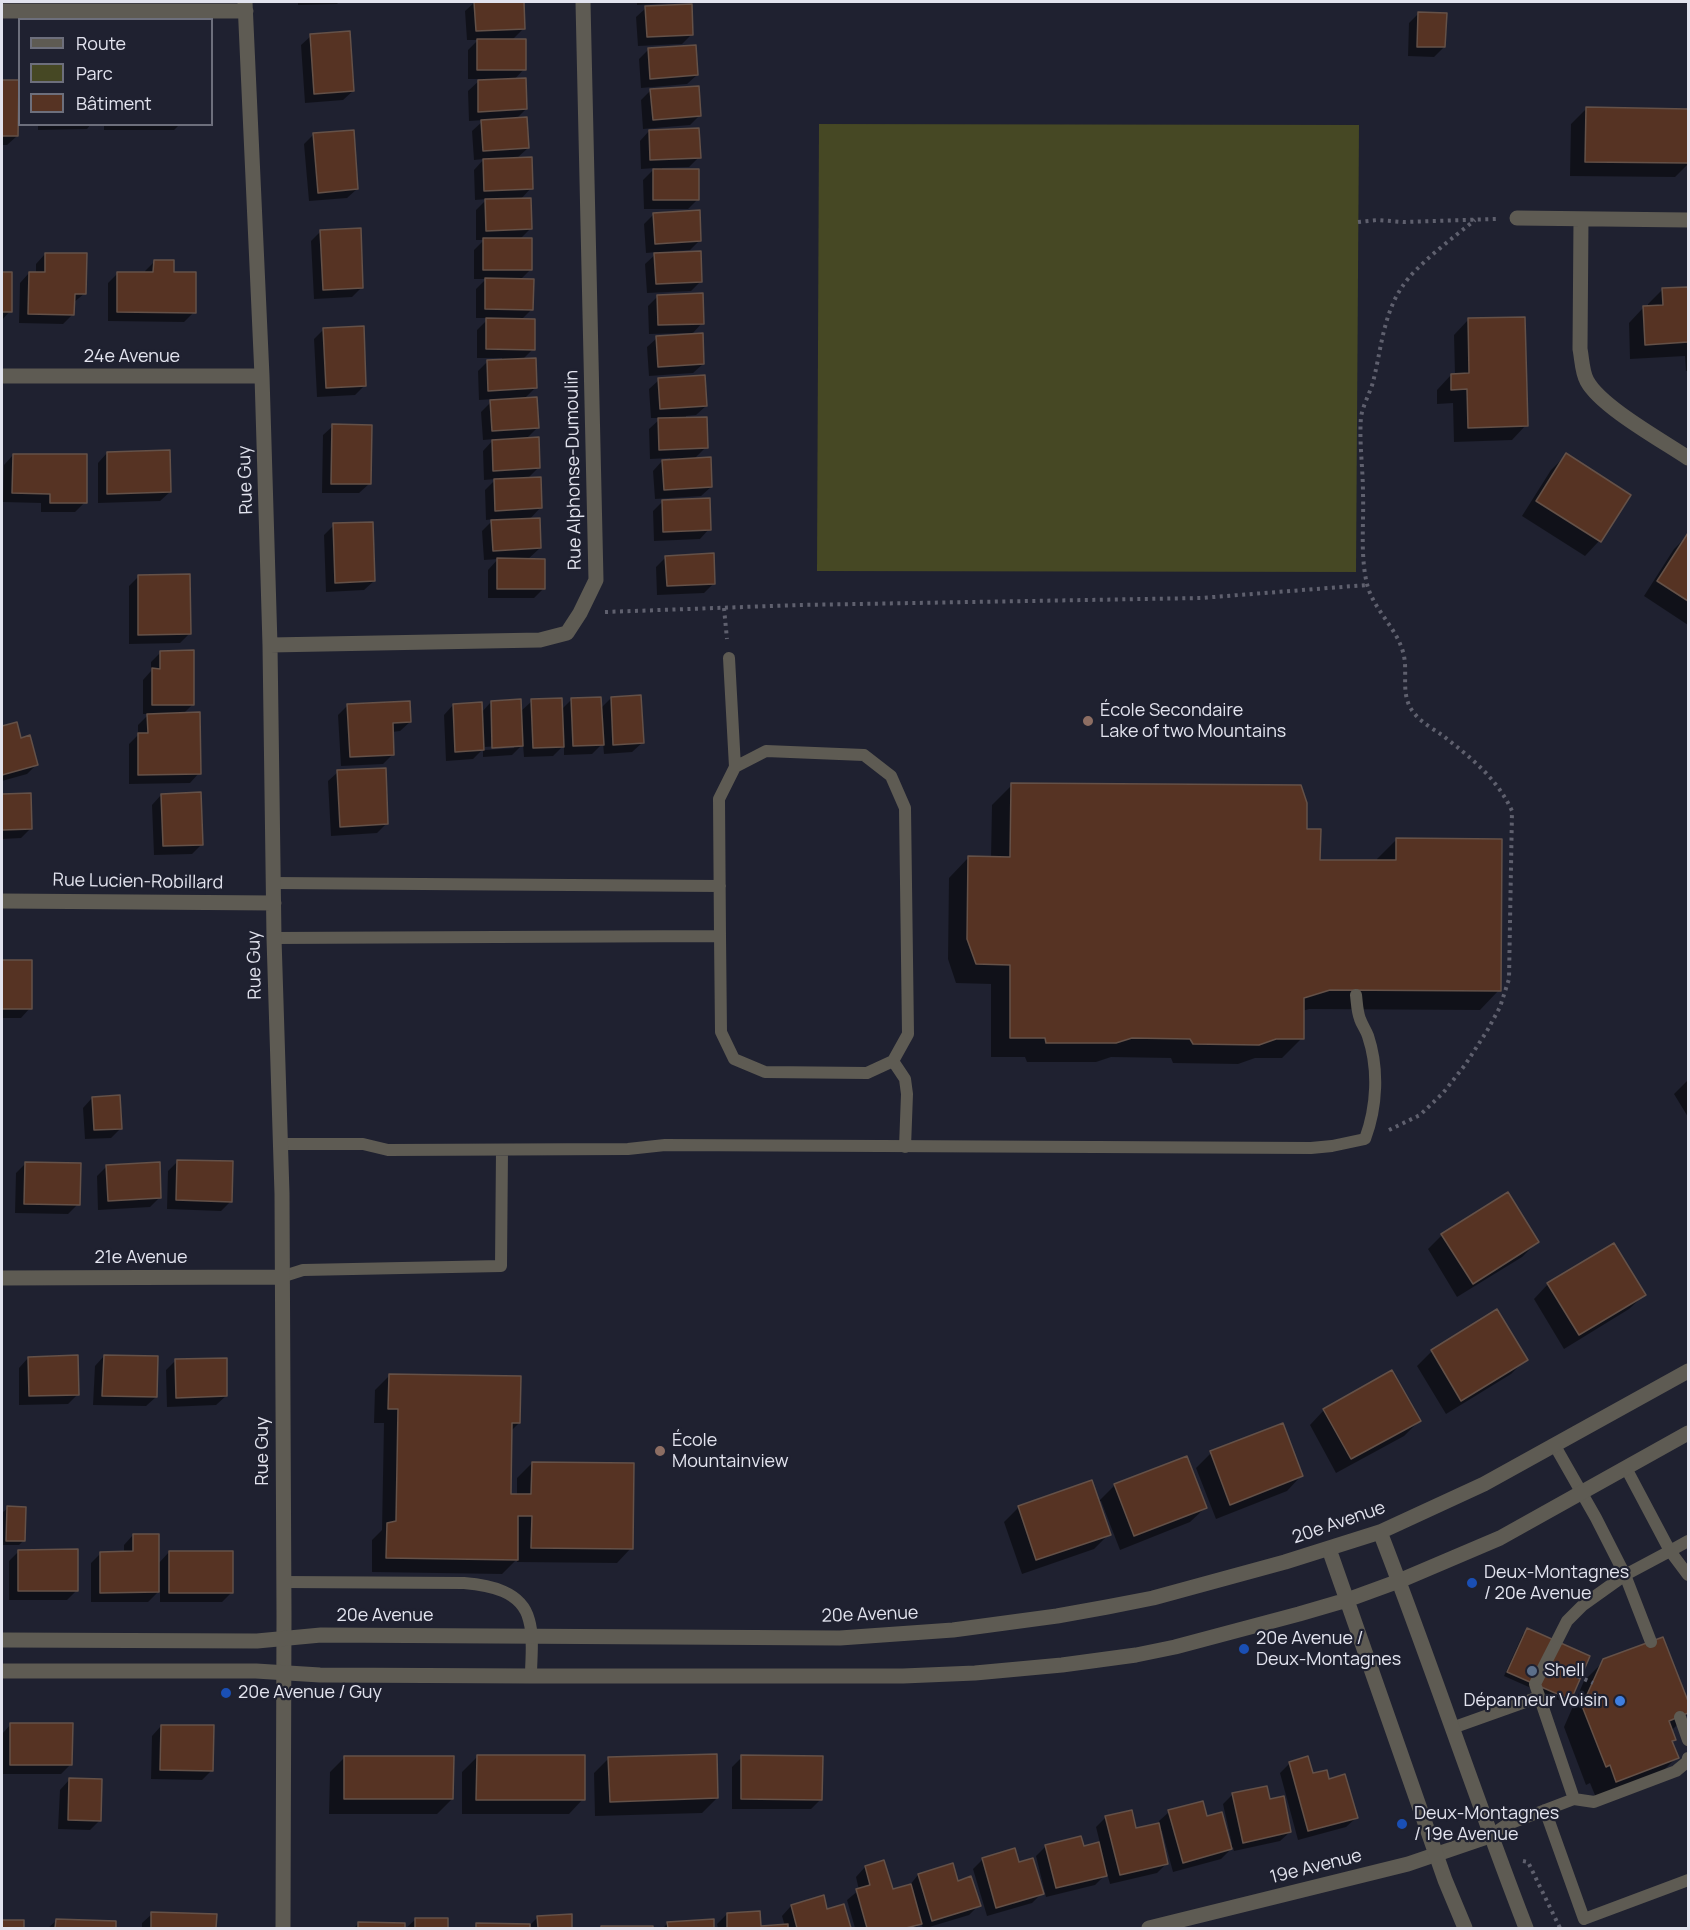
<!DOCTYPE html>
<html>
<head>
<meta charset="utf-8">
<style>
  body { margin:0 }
  #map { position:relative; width:1690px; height:1930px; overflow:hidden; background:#1f2130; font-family:Manrope,sans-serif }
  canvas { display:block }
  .frame { position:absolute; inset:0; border:3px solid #e2e3ee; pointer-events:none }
  .legend { position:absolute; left:18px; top:18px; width:195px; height:108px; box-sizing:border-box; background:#1f2130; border:2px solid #6d6f7c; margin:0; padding:8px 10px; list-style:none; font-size:18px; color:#e2e3ee }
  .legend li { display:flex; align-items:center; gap:12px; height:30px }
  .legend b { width:30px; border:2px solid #6d6f7c }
</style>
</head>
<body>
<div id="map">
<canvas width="1690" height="1930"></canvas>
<div class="frame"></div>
<ul class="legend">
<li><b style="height:8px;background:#5e5b53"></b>Route</li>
<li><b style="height:16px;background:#464824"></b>Parc</li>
<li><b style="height:16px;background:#563323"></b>Bâtiment</li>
</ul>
</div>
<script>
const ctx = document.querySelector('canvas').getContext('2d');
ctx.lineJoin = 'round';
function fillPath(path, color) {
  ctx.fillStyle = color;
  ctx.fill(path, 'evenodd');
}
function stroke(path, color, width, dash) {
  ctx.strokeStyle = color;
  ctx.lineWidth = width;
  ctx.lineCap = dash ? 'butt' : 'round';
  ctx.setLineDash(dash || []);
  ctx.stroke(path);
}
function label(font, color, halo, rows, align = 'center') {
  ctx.font = font + ' Manrope,sans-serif';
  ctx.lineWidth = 4.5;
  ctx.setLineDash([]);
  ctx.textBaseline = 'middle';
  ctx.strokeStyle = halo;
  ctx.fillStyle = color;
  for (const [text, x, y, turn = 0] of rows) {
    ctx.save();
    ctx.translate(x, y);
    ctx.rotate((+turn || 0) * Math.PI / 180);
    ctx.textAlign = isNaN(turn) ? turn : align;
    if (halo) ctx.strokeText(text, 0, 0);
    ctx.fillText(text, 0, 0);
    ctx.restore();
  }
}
const green = new Path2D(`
  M819 124 1359 125 1356 572 817 571Z`);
const shadow = new Path2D(`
  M298 2H339L337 4 298 5Z
  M475 2H522L524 28 511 41 524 69 514 80 526 109 515 120 528 148 516 159 531 188 520 200 530 229 519 240 531 269 520 280 532 309 521 320 533 349 522 360 536 387 524 399 538 427 526 439 539 467 527 479 540 508 529 520 540 548 527 560 543 589 534 598H488V570L498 559 484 560 482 531 494 519 486 520 485 490 496 479 484 480 483 451 494 439 483 440 481 412 494 399 479 400 478 371 487 362 502 361V358H477V330L489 318H476V289L486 279H474V250L484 240H476V210L487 199 475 200 474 170 484 159 474 160 472 131 484 120 469 121 468 91 481 79H468V50L478 40H467L465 11Z
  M637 2H683L637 5Z
  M646 8 692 34 682 44 638 46 636 17Z
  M1419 13 1444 47 1434 57 1408 56 1409 23Z
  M311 36 353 91 343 100 305 103 301 45Z
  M649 49 697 75 687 84 641 88 639 59Z
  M2 82H17V136L7 145H2Z
  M651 90 699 116 690 125 643 129 641 100Z
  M1586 109 1688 110V164L1675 177 1570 176 1571 124Z
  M38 124H91L87 129 38 130Z
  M104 124H180L174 130H104Z
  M649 131 699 157 689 167 662 168V171L698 199 688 209H644L643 180 655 168 641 169 640 141Z
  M314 134 357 189 347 198 309 201 304 144Z
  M654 214 700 240 690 250 673 251V254L700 282 691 291 647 293 645 264 658 252 646 253 644 224Z
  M321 231 362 287 352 297 314 299 311 241Z
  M45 254 85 293 73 303V314L63 324 19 323 20 283 29 273H36V264Z
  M154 262 172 273 194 312 184 322 108 321V283L118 273 145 274V271Z
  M2 274H11L10 311 2 320Z
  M1688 288V371H1686L1685 356 1630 359 1629 323 1643 308H1648V304L1662 290Z
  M658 296 702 323 693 333 649 334 648 306Z
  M1468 320 1526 425 1512 440 1454 442 1453 403 1437 404V390L1451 375H1455L1454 335Z
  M324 329 365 385 355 395 317 397 314 339Z
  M657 338 703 364 693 373 649 376 647 347Z
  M659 380 706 406 696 415 686 416V419L706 447 694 459 711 487 701 496 655 499 653 471 662 461H670V458L650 459 649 429 661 418H651L649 389Z
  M333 426 369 484 359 493H322L323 435Z
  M107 453 170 492 160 501 98 503V463Z
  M13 455 85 502 75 512H41V503L3 502 4 465Z
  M1566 455 1629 496 1599 541 1585 556 1522 516 1551 470Z
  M662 502 709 529 700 539 654 541 653 511Z
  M334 525 374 581 364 590 326 592 324 535Z
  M1688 535V625L1644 596 1674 549Z
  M666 557 714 583 704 593 657 595 656 567Z
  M138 577 189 634 180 643 129 644V586Z
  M161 652 193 704 183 714 199 773 190 783 129 784V744L138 735V725L149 714H143V680L151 671V662Z
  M611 698 642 743 632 752 604 754 603 743 592 754 564 755V745L553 756 524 757 523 744 512 755 483 757V749L473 759 446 761 444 715 453 705 481 713 491 702 520 712 532 701 561 710 571 700 600 709ZM514 745V748L485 750V747Z
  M348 705 410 722 400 731 392 732 393 754 383 764 341 766 338 715Z
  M16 724 19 739 36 765 27 774 2 781V727Z
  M338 772 387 823 377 833 331 836 328 781Z
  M1012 785 1305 830 1319 861H1377V859L1397 839 1499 990 1480 1010 1309 1009 1302 1011V1038L1282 1058H1255L1238 1064 1173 1063 1171 1058 1111 1057 1096 1062H1027L1025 1057H991V984L956 983 948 959 949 878 968 858H991L992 805Z
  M29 795 30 829 21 838 2 839V796Z
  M161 795 202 844 192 854 154 855 152 805Z
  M2 961H31L30 1008 21 1018H2Z
  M1688 1080V1117L1674 1094Z
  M92 1098 121 1128 111 1138 85 1139 83 1108Z
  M178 1161 231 1201 221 1211 167 1209 168 1171Z
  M25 1164 78 1204 68 1214 15 1213 16 1173Z
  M107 1166 160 1197 150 1207 98 1210 97 1176Z
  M1442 1235 1537 1242 1522 1257 1457 1297 1428 1249Z
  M1548 1284 1644 1295 1629 1309 1564 1349 1534 1299Z
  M1497 1311 1526 1359 1511 1374 1446 1414 1417 1366 1432 1351Z
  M104 1356 156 1397 146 1406 93 1405 95 1366Z
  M28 1358 78 1394 68 1404 19 1405V1368Z
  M176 1360 226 1396 216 1405 167 1407 166 1370Z
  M390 1375 519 1423 511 1431 510 1495H517V1478L532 1463 631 1548 617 1563 517 1562V1559L502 1574 372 1572V1540L382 1530 384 1423H374L375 1390Z
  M1324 1410 1419 1421 1404 1436 1336 1473 1310 1425Z
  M1282 1425 1301 1476 1287 1491 1216 1519 1196 1468 1211 1453Z
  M1115 1485 1205 1508 1190 1522 1120 1550 1101 1501 1098 1502 1109 1534 1094 1549 1022 1574 1004 1522 1019 1507 1098 1502Z
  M8 1508 24 1540 19 1545H2L3 1512Z
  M133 1535 158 1564 169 1552 231 1593 222 1602H160V1590L148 1602H91V1563L101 1553H124V1545Z
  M19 1551 77 1590 67 1600H9V1561Z
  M1527 1630 1569 1699 1565 1703 1504 1676 1523 1634Z
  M1662 1639 1688 1705V1714L1671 1731 1674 1739 1671 1742 1677 1757 1657 1777 1597 1800 1590 1783 1586 1785 1564 1727 1584 1681 1604 1661Z
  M11 1724 70 1765 61 1774H2V1734Z
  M161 1726 212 1770 202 1780 151 1779 152 1736Z
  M345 1757 452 1799 437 1814H329L330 1772Z
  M477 1757 583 1799 569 1814H462V1772Z
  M742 1757 821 1799 811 1809H732V1767Z
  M609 1758 717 1798 702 1813 595 1816 594 1773Z
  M1290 1763 1312 1775 1356 1818 1346 1827 1298 1840 1280 1773Z
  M69 1780 100 1820 90 1830 58 1829 60 1790Z
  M1233 1794 1269 1801 1290 1832 1280 1841 1234 1851 1233 1847 1221 1859 1173 1872 1162 1831H1159L1167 1863 1157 1873 1110 1884 1107 1873 1095 1885 1046 1897 1036 1856 1046 1846 1083 1848 1100 1843 1096 1827 1106 1817 1135 1830 1160 1824 1159 1821 1169 1812 1206 1818 1229 1845 1232 1844 1223 1804Z
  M983 1859 1018 1864 1042 1893 1032 1903 987 1916 973 1869Z
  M883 1862 892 1891 909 1886 918 1875 958 1883 979 1905 969 1915 926 1928H923L921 1923 915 1928H855L847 1900 859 1890 856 1877 865 1867Z
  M791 1906 826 1910 843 1906 849 1928H718L717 1924 727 1914 760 1927 785 1926 782 1916Z
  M152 1914 215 1915V1928H142V1923Z
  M570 1916 571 1928H473L477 1925H530L538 1917Z
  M416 1919H447V1928H406Z
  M56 1921 115 1922V1928H48Z
  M712 1921 713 1928H663L668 1923Z
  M359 1923 404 1925V1928H354Z
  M601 1927H651V1928H600Z`);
const building = new Path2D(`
  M474 2H524L525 29 476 31Z
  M692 4 693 35 647 37 645 6Z
  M1418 12 1447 13 1445 47H1417Z
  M350 31 354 91 314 94 310 34Z
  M477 39H526V70H477Z
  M696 45 698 75 650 79 648 48Z
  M526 78 527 109 478 112V80Z
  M2 80H19L18 136H2Z
  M699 86 701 116 653 120 650 89Z
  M1586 107 1688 109V163L1585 162Z
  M527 117 529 148 483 151 481 120Z
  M699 128 701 158 650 160 649 130Z
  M354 130 358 189 318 193 313 133Z
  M532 157 533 189 484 191 483 159Z
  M653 169H699V200H653Z
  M531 198 532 229 486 231 485 199Z
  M700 210 701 241 655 244 653 213Z
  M361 228 363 288 323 290 320 230Z
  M483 238H532V270H483Z
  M701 251 702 282 656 284 654 253Z
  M45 253H87L86 294H75L74 315 28 314 29 272H45Z
  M154 260H174V272H196V313L117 312V272H153Z
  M2 272H12V312H2Z
  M485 278 534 279 533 310 485 309Z
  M1688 287V342L1645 345 1643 306 1663 305 1662 288Z
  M703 293 704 324 658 325 657 295Z
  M1525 317 1528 426 1468 428 1467 389 1451 390V374L1469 373 1468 318Z
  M486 318 535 319V350L486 349Z
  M364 326 366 386 326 388 323 328Z
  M703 333 704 364 658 367 656 336Z
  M536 358 537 388 488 391 487 360Z
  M705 375 707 406 660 409 658 378Z
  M537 397 539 428 492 431 490 400Z
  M707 417 708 448 659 450 658 418Z
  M332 424 372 425 371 484H331Z
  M539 437 540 468 493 471 492 440Z
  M170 450 171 492 107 494V452Z
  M1566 453 1631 495 1601 542 1536 501Z
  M13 454H87V503H50V494L12 493Z
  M711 457 712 487 664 490 662 460Z
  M541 477 542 508 495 511 494 479Z
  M710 498 711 530 663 532 662 500Z
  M540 518 541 548 493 551 491 520Z
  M373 522 375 581 335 583 333 523Z
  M1688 533V601L1657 581Z
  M714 553 715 584 667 586 665 556Z
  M497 558 545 559V589H497Z
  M190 574 191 634 138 635V575Z
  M194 650V705H152V668L160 669V651Z
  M641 695 644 743 613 745 611 697Z
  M601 697 604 745 573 746 571 698Z
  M562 698 564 747 533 748 531 699Z
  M521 699 523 746 492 748 491 701Z
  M410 701 411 722 393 723 394 755 350 757 347 704Z
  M482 702 484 750 455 752 453 704Z
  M200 712 201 774 138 775V733H148L147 714Z
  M17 722 21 738 30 735 38 765 2 775V726Z
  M386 768 388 824 340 827 337 770Z
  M1011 783 1301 785 1307 803V829H1321L1320 860H1396V838L1502 839 1501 991 1330 990 1304 998V1039H1276L1259 1045 1193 1044 1190 1039 1132 1038 1116 1043H1046L1045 1038H1010V965L976 964 967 939 968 856 1010 857Z
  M201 792 203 845 163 846 161 794Z
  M31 793 32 829 2 830V794Z
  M2 960H32V1009H2Z
  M120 1095 122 1129 94 1130 92 1097Z
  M177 1160 233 1161 232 1202 176 1200Z
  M25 1162 81 1163 80 1205 24 1204Z
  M160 1162 161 1198 108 1201 106 1165Z
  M1508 1192 1539 1242 1473 1284 1441 1234Z
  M1614 1243 1646 1295 1579 1335 1547 1283Z
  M1497 1309 1528 1360 1461 1401 1431 1350Z
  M78 1355 79 1395 29 1396 28 1357Z
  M104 1355 158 1356 157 1397 102 1396Z
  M227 1358V1396L176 1398 175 1359Z
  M1392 1370 1421 1421 1351 1459 1323 1409Z
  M389 1374 521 1376 520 1423H512L511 1494H531L532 1462 634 1463 633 1549 531 1548 532 1516H518V1560L386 1558 387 1523 396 1521 398 1409H388Z
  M1283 1423 1303 1476 1230 1505 1210 1451Z
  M1187 1456 1207 1508 1134 1536 1114 1484Z
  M1092 1480 1111 1535 1036 1560 1018 1506Z
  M7 1506 26 1507 25 1541H6Z
  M133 1534H159V1592L100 1593V1552L133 1551Z
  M78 1549V1591H18V1550Z
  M169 1551H233V1593H169Z
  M1527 1628 1590 1656 1571 1700 1507 1672Z
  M1663 1637 1688 1701V1713L1669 1721 1676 1740 1672 1741 1679 1758 1616 1782 1610 1765 1606 1767 1582 1706 1603 1659Z
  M10 1723H73L72 1765H10Z
  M161 1725H214L213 1771 160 1770Z
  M717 1754 718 1798 610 1802 608 1757Z
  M477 1755H585V1800H476Z
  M741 1755 823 1756 822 1800 741 1799Z
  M344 1756H454L453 1799H344Z
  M1308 1756 1313 1773 1327 1770 1329 1779 1345 1774 1358 1818 1308 1831 1289 1762Z
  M69 1778 102 1779 101 1821 68 1820Z
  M1267 1786 1270 1799 1284 1796 1291 1832 1243 1843 1232 1793Z
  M1203 1801 1207 1816 1222 1812 1232 1849 1183 1863 1168 1810Z
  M1132 1810 1136 1828 1159 1823 1168 1864 1120 1875 1105 1816Z
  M1081 1836 1084 1846 1099 1842 1107 1876 1056 1888 1045 1845Z
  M1015 1848 1019 1862 1033 1858 1044 1894 996 1908 982 1858Z
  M884 1860 893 1889 911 1884 922 1924 906 1928H867L856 1889 870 1885 865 1866Z
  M953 1863 958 1881 971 1876 981 1906 932 1921 918 1874Z
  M824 1895 827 1909 844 1904 851 1928H797L791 1905Z
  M760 1911 761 1926 788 1924V1928H727V1913Z
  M151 1912 217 1914 216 1928H151Z
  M572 1914V1928H538L537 1916Z
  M415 1918H448V1928H462H415Z
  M56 1919 116 1921V1928H55Z
  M714 1919V1928H668L667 1922Z
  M2 1920H24V1928H2Z
  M358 1922 405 1923V1928H358Z
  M476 1923 530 1924V1928H476Z
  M601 1926H653V1928H601Z`);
const path = new Path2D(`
  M1358 222 1377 220 1403 222 1496 219
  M724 608 727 639
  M605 612 799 605 1201 598 1367 585
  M1389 1130 1420 1115 1443 1093 1465 1065 1487 1031 1500 1007 1509 979 1512 811C1497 778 1470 757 1442 735 1433 729 1421 722 1414 713 1399 695 1409 672 1403 652 1396 627 1373 609 1367 584 1360 555 1364 523 1363 494 1363 468 1359 442 1361 417 1363 405 1370 393 1373 382 1381 351 1383 315 1402 287 1415 266 1454 237 1475 220
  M1564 1670 1593 1683
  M1523 1861 1528 1862 1560 1928`);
const service = new Path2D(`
  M729 658 735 767
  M273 883 720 886
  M274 938 720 936 721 1032 734 1059 765 1072 867 1073 893 1061 908 1034 905 808 891 776 864 755 766 751 735 767 719 799 720 936
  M893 1061 905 1079 907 1094 905 1147
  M280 1144H363L388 1150 628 1149 665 1145 1311 1148 1332 1146 1365 1139C1377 1107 1379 1069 1368 1036 1366 1030 1362 1025 1360 1019 1357 1011 1357 1003 1356 995
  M281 1277 303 1270 501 1266 502 1150
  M1555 1446 1596 1518 1625 1575 1670 1551 1626 1468
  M1688 1541 1670 1551 1688 1575
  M284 1582 464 1583C489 1585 522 1591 529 1620 534 1637 531 1658 531 1676
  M1680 1717 1688 1740
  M1452 1728 1539 1697
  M1574 1799 1594 1802 1676 1771 1687 1762 1688 1758
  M1545 1810 1584 1919 1688 1880
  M1490 1836 1506 1825 1574 1799 1535 1684 1567 1621 1583 1605 1625 1575 1651 1642`);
const minor = new Path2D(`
  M245 2 262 376 270 645 274 938 282 1194 284 1616 283 1928
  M2 11H246
  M1517 218 1688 220
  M1581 219 1580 349C1582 359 1582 372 1587 381 1601 407 1663 441 1688 458
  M2 376H262
  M270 645 540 640 567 633 580 613 596 580 583 2
  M2 901 274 903
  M2 1278 281 1277
  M1149 1928 1408 1864 1490 1836`);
const tertiary = new Path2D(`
  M1380 1532C1431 1663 1475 1797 1526 1928
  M1329 1549 1445 1880 1465 1928
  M2 1640 257 1641 321 1635 840 1638 953 1630 1057 1616 1107 1607 1153 1598 1285 1562 1380 1532 1484 1484 1688 1371
  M2 1671H256L320 1675 531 1676H903L975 1673 1062 1665 1136 1655 1175 1647 1299 1614 1347 1600 1399 1581 1500 1538 1688 1433`);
const markers = [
  [1088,721,6,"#8d6e63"],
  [660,1451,6,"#8d6e63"],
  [1472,1583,6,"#1a4fb4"],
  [1244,1649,6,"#1a4fb4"],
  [1532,1671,6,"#5c6f8a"],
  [226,1693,6,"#1a4fb4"],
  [1620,1701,6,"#3f7fe0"],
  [1402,1824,6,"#1a4fb4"]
];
const streetNames = [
  ["24e Avenue",132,357],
  ["Rue Alphonse-Dumoulin",574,470,-91],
  ["Rue Guy",246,480,-92],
  ["Rue Lucien-Robillard",138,882,1],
  ["Rue Guy",255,965,-91],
  ["21e Avenue",141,1258],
  ["Rue Guy",263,1451,-90],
  ["20e Avenue",1339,1523,-19],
  ["20e Avenue",870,1615,-2],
  ["20e Avenue",385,1616],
  ["19e Avenue",1316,1867,-14]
];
const poiNames = [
  ["École Secondaire",1100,711],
  ["Lake of two Mountains",1100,732],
  ["École",672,1441],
  ["Mountainview",672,1462],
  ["Deux-Montagnes",1484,1573],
  ["/ 20e Avenue",1484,1594],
  ["20e Avenue /",1256,1639],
  ["Deux-Montagnes",1256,1660],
  ["Shell",1544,1671],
  ["20e Avenue / Guy",238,1693],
  ["Dépanneur Voisin",1608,1701,"right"],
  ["Deux-Montagnes",1414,1814],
  ["/ 19e Avenue",1414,1835]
];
fillPath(green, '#464824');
fillPath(shadow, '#0007');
fillPath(building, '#563323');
stroke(building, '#645148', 1.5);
stroke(path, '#5f606e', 4, [3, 4.5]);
stroke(service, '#5e5b53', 12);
stroke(minor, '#5e5b53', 15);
stroke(tertiary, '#5e5b53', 15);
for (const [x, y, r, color] of markers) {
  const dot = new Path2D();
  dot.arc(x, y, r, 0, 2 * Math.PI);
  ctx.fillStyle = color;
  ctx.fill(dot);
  stroke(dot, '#1f2130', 2);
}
label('18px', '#e2e3ee', '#1f2130', streetNames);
label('18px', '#e2e3ee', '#1f2130', poiNames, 'left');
</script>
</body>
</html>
